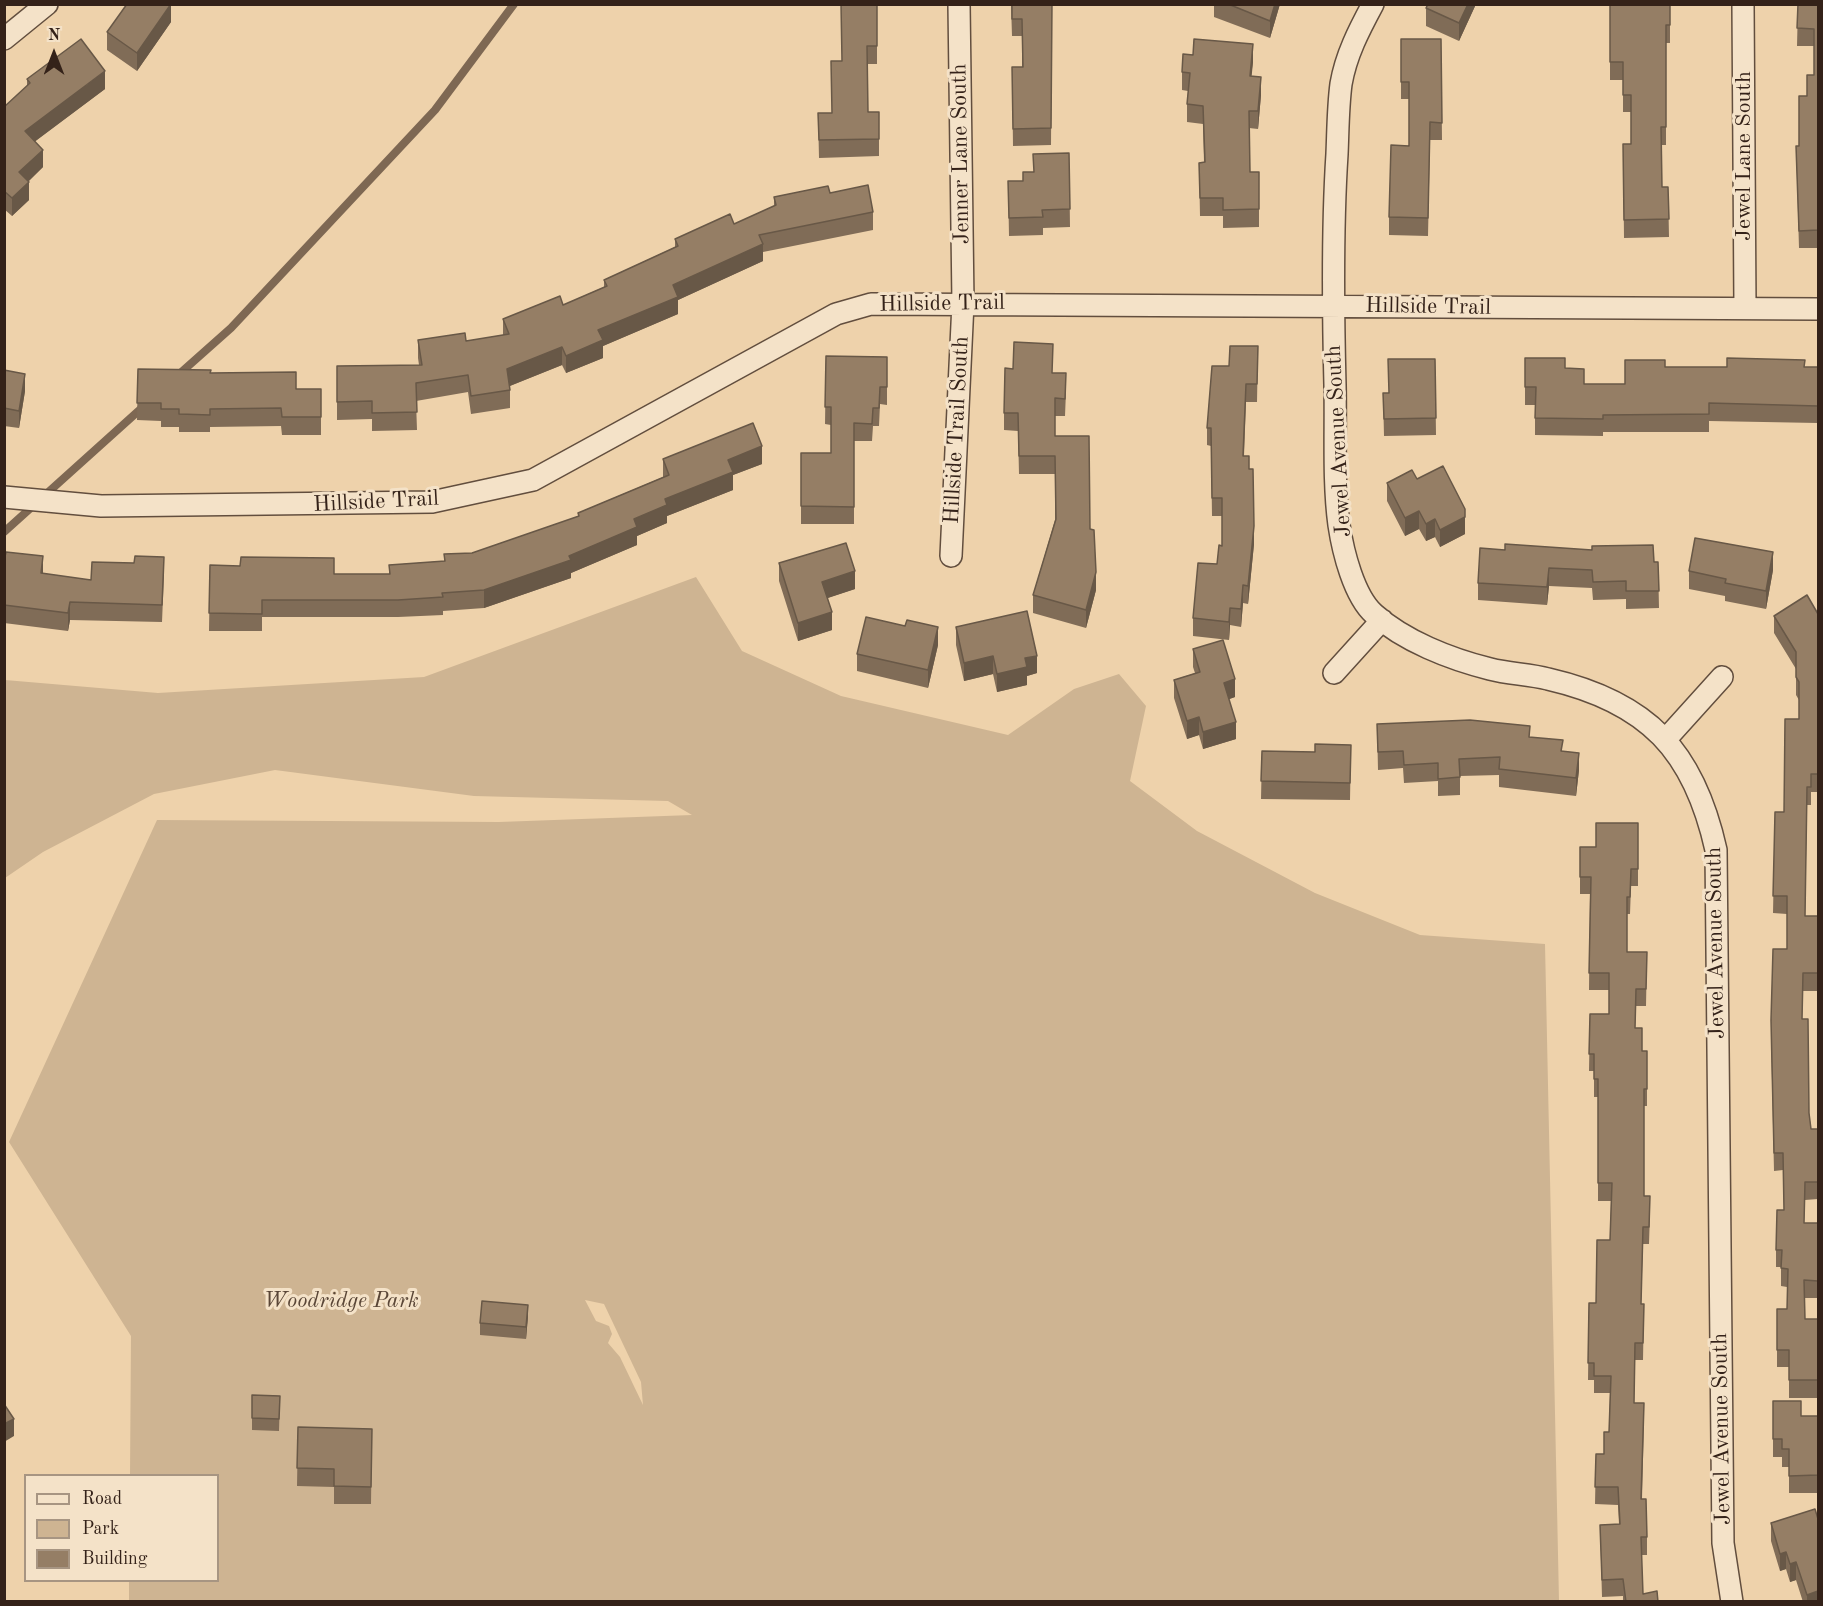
<!DOCTYPE html>
<html>
<head>
<meta charset="utf-8">
<style>
  body { margin:0 }
  #map { position:relative; width:1823px; height:1606px; overflow:hidden; background:#eed2ab; font-family:"Old Standard TT",serif }
  canvas { display:block }
  .frame { position:absolute; inset:0; border:6px solid #342219; pointer-events:none }
  .legend { position:absolute; left:24px; top:1474px; width:195px; height:108px; box-sizing:border-box; background:#f4e2c8; border:2px solid #a79582; margin:0; padding:8px 10px; list-style:none; font-size:18px; color:#342219 }
  .legend li { display:flex; align-items:center; gap:12px; height:30px }
  .legend b { width:30px; border:2px solid #a79582 }
  .north { position:absolute; left:24px; top:24px; width:60px; height:60px; -webkit-text-stroke:4px #f4e2c8; paint-order:stroke; rotate:0deg; font-size:16px; font-weight:700; line-height:24px; text-align:center; color:#342219 }
  .north::after { content:''; display:block; margin:auto; width:21px; height:27px; background:#342219; clip-path:polygon(50% 0,100% 100%,50% 72%,0 100%) }
</style>
</head>
<body>
<div id="map">
<canvas width="1823" height="1606"></canvas>
<div class="frame"></div>
<ul class="legend">
<li><b style="height:8px;background:#f4e2c8"></b>Road</li>
<li><b style="height:16px;background:#ceb492"></b>Park</li>
<li><b style="height:16px;background:#957e65"></b>Building</li>
</ul>
<div class="north">N</div>
</div>
<script>
const ctx = document.querySelector('canvas').getContext('2d');
ctx.lineJoin = 'round';
function fillPath(path, color) {
  ctx.fillStyle = color;
  ctx.fill(path, 'evenodd');
}
function stroke(path, color, width, dash) {
  ctx.strokeStyle = color;
  ctx.lineWidth = width;
  ctx.lineCap = dash ? 'butt' : 'round';
  ctx.setLineDash(dash || []);
  ctx.stroke(path);
}
function label(font, color, halo, rows, align = 'center') {
  ctx.font = font + ' "Old Standard TT",serif';
  ctx.lineWidth = 6;
  ctx.setLineDash([]);
  ctx.textBaseline = 'middle';
  ctx.strokeStyle = halo;
  ctx.fillStyle = color;
  for (const [text, x, y, turn = 0] of rows) {
    ctx.save();
    ctx.translate(x, y);
    ctx.rotate((+turn || 0) * Math.PI / 180);
    ctx.textAlign = isNaN(turn) ? turn : align;
    if (halo) ctx.strokeText(text, 0, 0);
    ctx.fillText(text, 0, 0);
    ctx.restore();
  }
}
const green = new Path2D(`
  M696 577 742 651 841 696 1008 735 1074 689 1119 674 1146 706 1130 781 1197 831 1315 893 1420 935 1545 944 1559 1601H129V1581L218 1580V1476L130 1475 131 1336 9 1142 157 820 499 822 692 815 668 801 474 796 275 770 154 794 43 852 5 878V680L158 693 424 677ZM585 1300 604 1304 641 1382 643 1405 620 1357 608 1343 612 1334 609 1326 596 1321Z`);
const stream = new Path2D(`
  M177 376 231 328 435 110 514 4
  M4 532 144 406`);
const street = new Path2D(`
  M1373 4C1359 30 1346 55 1341 84 1338 107 1338 131 1337 154 1332 231 1333 308 1335 385 1336 430 1333 481 1339 525 1343 552 1354 596 1374 614 1404 641 1450 659 1490 669 1509 674 1529 674 1548 679 1648 702 1694 751 1716 850L1723 1543 1732 1602
  M1743 4 1745 308
  M4 39 47 4
  M4 497 101 506 432 502 533 480 836 314 871 304 1818 309
  M951 556 963 303 959 4
  M1334 673 1382 620
  M1666 739 1722 677`);
const wall = new Path2D(`
  M877 4V64H867L868 112H879V156L819 158 818 113H832L842 61Z
  M1011 4H1052L1051 145 1013 146 1012 67H1022V36H1012Z
  M1214 4H1280L1270 38 1214 17Z
  M1476 4 1459 41 1426 26V8Z
  M1610 4H1670V43H1666V145H1661L1662 187H1668L1669 237 1624 238 1623 144H1631V112H1623V80H1610Z
  M1798 4H1818V248H1799L1796 146H1799L1807 96 1814 75V46H1797Z
  M171 22 137 71 107 50V32Z
  M1401 39H1441L1442 140H1430L1428 236 1389 235V217L1409 146V99H1401Z
  M1253 62 1251 76 1261 95 1258 129 1249 128 1250 172H1259V227L1223 228V216H1200L1199 163 1204 162 1203 124 1187 122V104L1188 91 1182 90V72Z
  M27 79 105 89 35 141 43 167 28 182 29 200 12 216 4 209V107L27 87Z
  M1069 153 1070 227 1043 228V235L1009 236 1008 181H1023L1033 172Z
  M830 193 873 212V230L763 252V261L678 300V314L603 346V358L566 373 562 365 510 386V408L471 414 468 392 416 401 417 430 372 431V419L337 420V366L419 365 418 358V340L466 341 503 335V319L563 305 604 287V280L675 247V239L734 224 774 206V197Z
  M1258 346 1257 402H1246L1244 456 1254 544 1248 604 1243 603 1241 627 1230 625 1229 640 1193 636V618L1217 564 1222 545V516H1212L1211 446 1207 445V428L1229 366Z
  M826 356 887 357V405L880 404 879 426H873L872 441H854V524H801V453H831V425L825 424Z
  M1525 358 1565 368 1584 384H1625L1665 367H1818V423L1709 421V432H1603V436L1535 435V405H1525Z
  M1435 359 1436 435 1384 436 1383 393H1388Z
  M138 369 210 373 296 389H321V435H282L281 426 210 427V432H179V427H161V421L137 420Z
  M4 370 25 391 19 428 4 426Z
  M1052 373 1066 391 1065 416H1055V436L1090 529 1096 590 1086 628 1033 613V595L1055 520V474H1019L1018 431 1004 430V413Z
  M663 459 762 464 733 475V490L667 516V523L637 536V545L571 573V578L484 608 443 611V615L398 617H262V631H209L210 565 334 574H389V565L444 561V554L472 553 578 517V513L663 477Z
  M1387 483 1465 534 1440 547 1435 537 1426 541 1419 529 1405 536 1387 501Z
  M1505 550 1658 562 1659 608 1626 609V599L1593 600 1592 588 1549 586 1547 605 1478 600V583Z
  M4 561 43 574 91 580 164 574 162 622 70 620 68 631 4 623Z
  M779 563 855 589 827 598 832 630 798 641 779 581Z
  M1773 570 1766 609 1725 601V596L1689 589V571Z
  M1818 614V792H1811V805H1807L1805 916H1818V991H1803L1802 1019 1809 1113 1811 1129H1818V1199L1805 1200 1804 1223H1818V1298H1805V1319H1818V1398H1789V1367H1777V1309H1787V1287L1781 1286V1267H1776V1250L1784 1210 1783 1170 1774 1171 1771 1037 1787 949V914L1773 913 1775 812H1784L1799 719V700L1796 695V669L1774 633V616Z
  M905 626 938 645 928 688 857 671V654Z
  M956 627 1037 673 1027 676V685L997 692 993 674 964 681 956 645Z
  M1193 649 1235 697 1229 699 1236 739 1203 749 1199 735 1187 739 1174 698V680L1195 673 1193 667Z
  M1377 724 1530 737 1563 751 1579 770 1576 796 1499 787V775L1460 776V795L1438 796V781L1404 783 1403 768 1378 770Z
  M1351 745 1350 800 1261 799 1262 751 1315 752Z
  M1638 823V886H1631L1630 914H1627V952H1647L1646 1006H1636L1635 1028 1642 1051H1647V1106H1644V1196L1650 1213 1649 1244H1643L1641 1304H1644L1643 1360H1635L1634 1403 1644 1420 1642 1499 1647 1537V1555H1641L1643 1594 1658 1602H1623V1596L1602 1597 1600 1525 1619 1524 1618 1505 1595 1504 1596 1454H1604L1609 1432 1610 1393H1594V1380H1588L1589 1303H1596L1610 1240 1611 1201H1598V1097H1594V1071H1589L1590 1014H1609V990H1589L1590 894H1580V847H1596Z
  M528 1316 526 1339 480 1335V1323Z
  M252 1395 280 1396 279 1431 252 1430Z
  M1773 1401 1801 1416H1818V1493H1789V1467H1782V1457H1773Z
  M298 1427 372 1429 371 1504H334V1487L297 1486Z
  M1815 1509 1818 1602H1803L1796 1580 1790 1582 1786 1569 1780 1571 1771 1541V1523Z`);
const shadedWall = new Path2D(`
  M171 4V22L137 71V53Z
  M1275 4H1280L1270 38V21Z
  M1468 4H1476L1459 41V23Z
  M1253 44V62L1250 93V76Z
  M105 71V89L25 149V131Z
  M1261 77V95L1258 129V111Z
  M43 150V167L19 190V172Z
  M29 182V200L12 216V198Z
  M763 244V261L678 300V314L603 346V358L566 373V356L598 330 673 285Z
  M562 347V365L507 387V369Z
  M25 374V391L19 428V411Z
  M762 446V464L733 475V490L667 516V523L637 536V545L571 573V578L484 608V590L569 556 634 519 728 460Z
  M1419 511V529L1405 536V518Z
  M1465 517V534L1440 547V530Z
  M1435 519V537L1426 541V524Z
  M1254 526V544L1248 604V586Z
  M1773 552V570L1766 609V591Z
  M43 556V574L41 573Z
  M1549 568V586L1547 605V587Z
  M855 571V589L822 600V582Z
  M1096 572V590L1086 628V610Z
  M1243 585V603L1241 627V609Z
  M70 602V620L68 631V613Z
  M1230 608V625L1229 640V622Z
  M832 612V630L798 641V623Z
  M938 627V645L928 688V670Z
  M993 656V674L964 681V663Z
  M1037 656V673L1027 676V685L997 692V674L1025 658Z
  M1235 679V697L1224 701V683Z
  M1199 717V735L1187 739V721Z
  M1236 722V739L1203 749V732Z
  M1579 753V770L1576 796V778Z
  M528 1305V1316L526 1339V1327Z
  M14 1419V1436L4 1442V1424Z
  M1786 1552V1569L1780 1571V1554Z
  M1796 1562V1580L1790 1582V1564Z
  M1818 1591V1602H1807V1595Z`);
const building = new Path2D(`
  M127 4H171L137 53 107 32Z
  M841 4H877V46H867L868 112H879V139L819 140 818 113H832L831 61H842Z
  M1012 4H1052L1051 128 1013 129 1012 67H1023L1022 19H1012Z
  M1228 4H1275L1270 21Z
  M1428 4H1468L1459 23 1426 8Z
  M1610 4H1670V25H1666V127H1661L1662 187H1668L1669 219 1624 220 1623 144H1631V95H1623V62H1610Z
  M1798 4H1818V230L1799 231 1796 146H1799V96H1807V75H1814V29L1797 28Z
  M81 39 105 71 25 131 43 150 19 172 29 182 12 198 4 191V107L30 83 27 79Z
  M1194 39 1253 44 1250 76 1261 77 1258 111H1249L1250 172H1259V209L1223 210V198H1200L1199 163 1205 162 1203 106 1187 104 1190 73 1182 72 1183 54 1193 55Z
  M1401 39H1441L1442 123 1430 122 1428 218 1389 217 1391 145 1409 146V82H1401Z
  M1069 153 1070 209 1042 210 1043 217 1009 218 1008 181H1023V172H1034L1033 154Z
  M868 185 873 212 759 235 763 244 673 285 678 297 598 330 603 340 566 356 562 347 507 369 510 390 471 396 468 375 416 383 417 412 372 413V401L337 402V366L422 365 418 340 465 333 466 341 509 334 503 319 560 296 563 305 607 286 604 280 678 246 675 239 730 214 734 224 776 205 774 197 828 186 830 193Z
  M1014 342 1053 344 1052 373H1066L1065 399 1055 398V436H1089L1090 529 1094 530 1096 572 1086 610 1033 595 1056 519 1055 456H1019L1018 413H1004L1005 368 1013 369Z
  M1230 346H1258L1257 384H1246L1243 456H1249V469H1253L1254 526 1248 586 1243 585 1241 609 1230 608 1229 622 1193 618 1198 563 1217 564 1219 545 1222 546V498H1212L1211 428H1207L1212 366H1229Z
  M826 356 887 357V387H880L879 408H873L872 424 854 423V507L801 506V453H831V407H825Z
  M1525 358H1565V368L1584 369V384H1625V360H1665V367H1727V358L1805 360 1804 367H1818V406L1709 403V414L1603 415V419L1535 418 1536 387H1525Z
  M1388 359H1435L1436 418 1384 419 1383 393H1389Z
  M138 369 211 370 210 373 296 372V389H321V417H282L281 408 210 409V415L179 414V409H161V403H137Z
  M4 370 25 374 19 411 4 408Z
  M753 423 762 446 728 460 733 472 665 499 667 505 634 519 637 527 569 556 571 560 484 590 442 593 443 597 398 600H262V614L209 613 210 565 240 566 241 557 334 558V574H390L389 565 445 561 444 554 472 553 579 516 578 513 669 475 663 459Z
  M1443 466 1465 509V517L1440 530 1435 519 1426 524 1419 511 1405 518 1387 483 1412 470 1417 479Z
  M1695 538 1773 552 1766 591 1725 583 1726 579 1689 571Z
  M846 543 855 571 822 582 832 612 798 623 779 563Z
  M1505 544 1592 550V546L1653 545 1654 562H1658L1659 591H1626V581L1593 582 1592 570 1549 568 1547 587 1478 583 1480 548 1505 550Z
  M6 552 43 556 41 573 91 580 92 562 134 563 135 556 164 557 162 605 70 602 68 613 4 605V561Z
  M1807 595 1818 614V774H1811V787H1807L1805 916H1818V973H1803L1802 1019H1808L1809 1113 1811 1129H1818V1182H1805L1804 1223H1818V1281L1804 1280 1805 1319H1818V1380H1789V1350H1777V1309H1787L1788 1269 1781 1268 1782 1250H1776L1777 1210H1784L1783 1153H1774L1771 1020 1773 949H1787V896H1773L1775 812H1784L1785 719H1799V682L1796 677V652L1774 616Z
  M1027 611 1037 656 1025 658 1027 667 997 674 993 656 964 663 956 627Z
  M866 617 905 626 907 620 938 627 928 670 857 654Z
  M1223 640 1235 679 1224 683 1236 722 1203 732 1199 717 1187 721 1174 680 1200 672 1193 649Z
  M1470 720 1530 726 1529 737 1563 740 1561 751 1579 753 1576 778 1499 769 1500 757 1459 759 1460 777 1438 779V763L1404 765 1403 751 1378 752 1377 724Z
  M1315 744 1351 745 1350 783 1261 781 1262 751 1315 752Z
  M1596 823H1638V869H1631L1630 897H1627V952H1647L1646 989H1636L1635 1028H1642V1051H1647V1089H1644V1196H1650L1649 1227H1643L1641 1304H1644L1643 1343H1635L1634 1403H1644L1641 1499H1646L1647 1537H1641L1643 1594 1657 1591 1658 1602H1626L1623 1579 1602 1580 1600 1525 1620 1524 1618 1487H1595L1596 1454H1604V1432H1609L1611 1376H1594V1363H1588L1589 1303H1596L1597 1240H1610L1612 1183H1598V1079H1594V1054H1589L1590 1014H1609V973H1589L1591 877H1580V847H1596Z
  M482 1301 528 1305 526 1327 480 1323Z
  M252 1395 280 1396 279 1419 252 1418Z
  M1773 1401H1801V1416H1818V1475L1789 1476V1449H1782V1439H1773Z
  M4 1404 14 1419 4 1424Z
  M298 1427 372 1429 371 1487 334 1486V1469L297 1468Z
  M1815 1509 1818 1519V1591L1807 1595 1796 1562 1790 1564 1786 1552 1780 1554 1771 1523Z`);
const streetNames = [
  ["Jenner Lane South",961,154,-91],
  ["Jewel Lane South",1744,156,-90],
  ["Hillside Trail",942,304,-1],
  ["Hillside Trail",1428,307,1],
  ["Hillside Trail South",957,430,-87],
  ["Jewel Avenue South",1339,441,-93],
  ["Hillside Trail",376,502,-3],
  ["Jewel Avenue South",1716,943,-91],
  ["Jewel Avenue South",1722,1429,-91]
];
const parkNames = [
  ["Woodridge Park",341,1301]
];
fillPath(green, '#ceb492');
stroke(stream, '#7e6853', 8);
stroke(street, '#624e3e', 24);
stroke(street, '#f4e2c8', 21);
fillPath(wall, '#806c57');
fillPath(shadedWall, '#685847');
fillPath(building, '#957e65');
stroke(building, '#685847', 1.5);
label('22px', '#342219', '#f4e2c8', streetNames);
label('italic 22px', '#5a4637', '#f4e2c8', parkNames);
</script>
</body>
</html>
